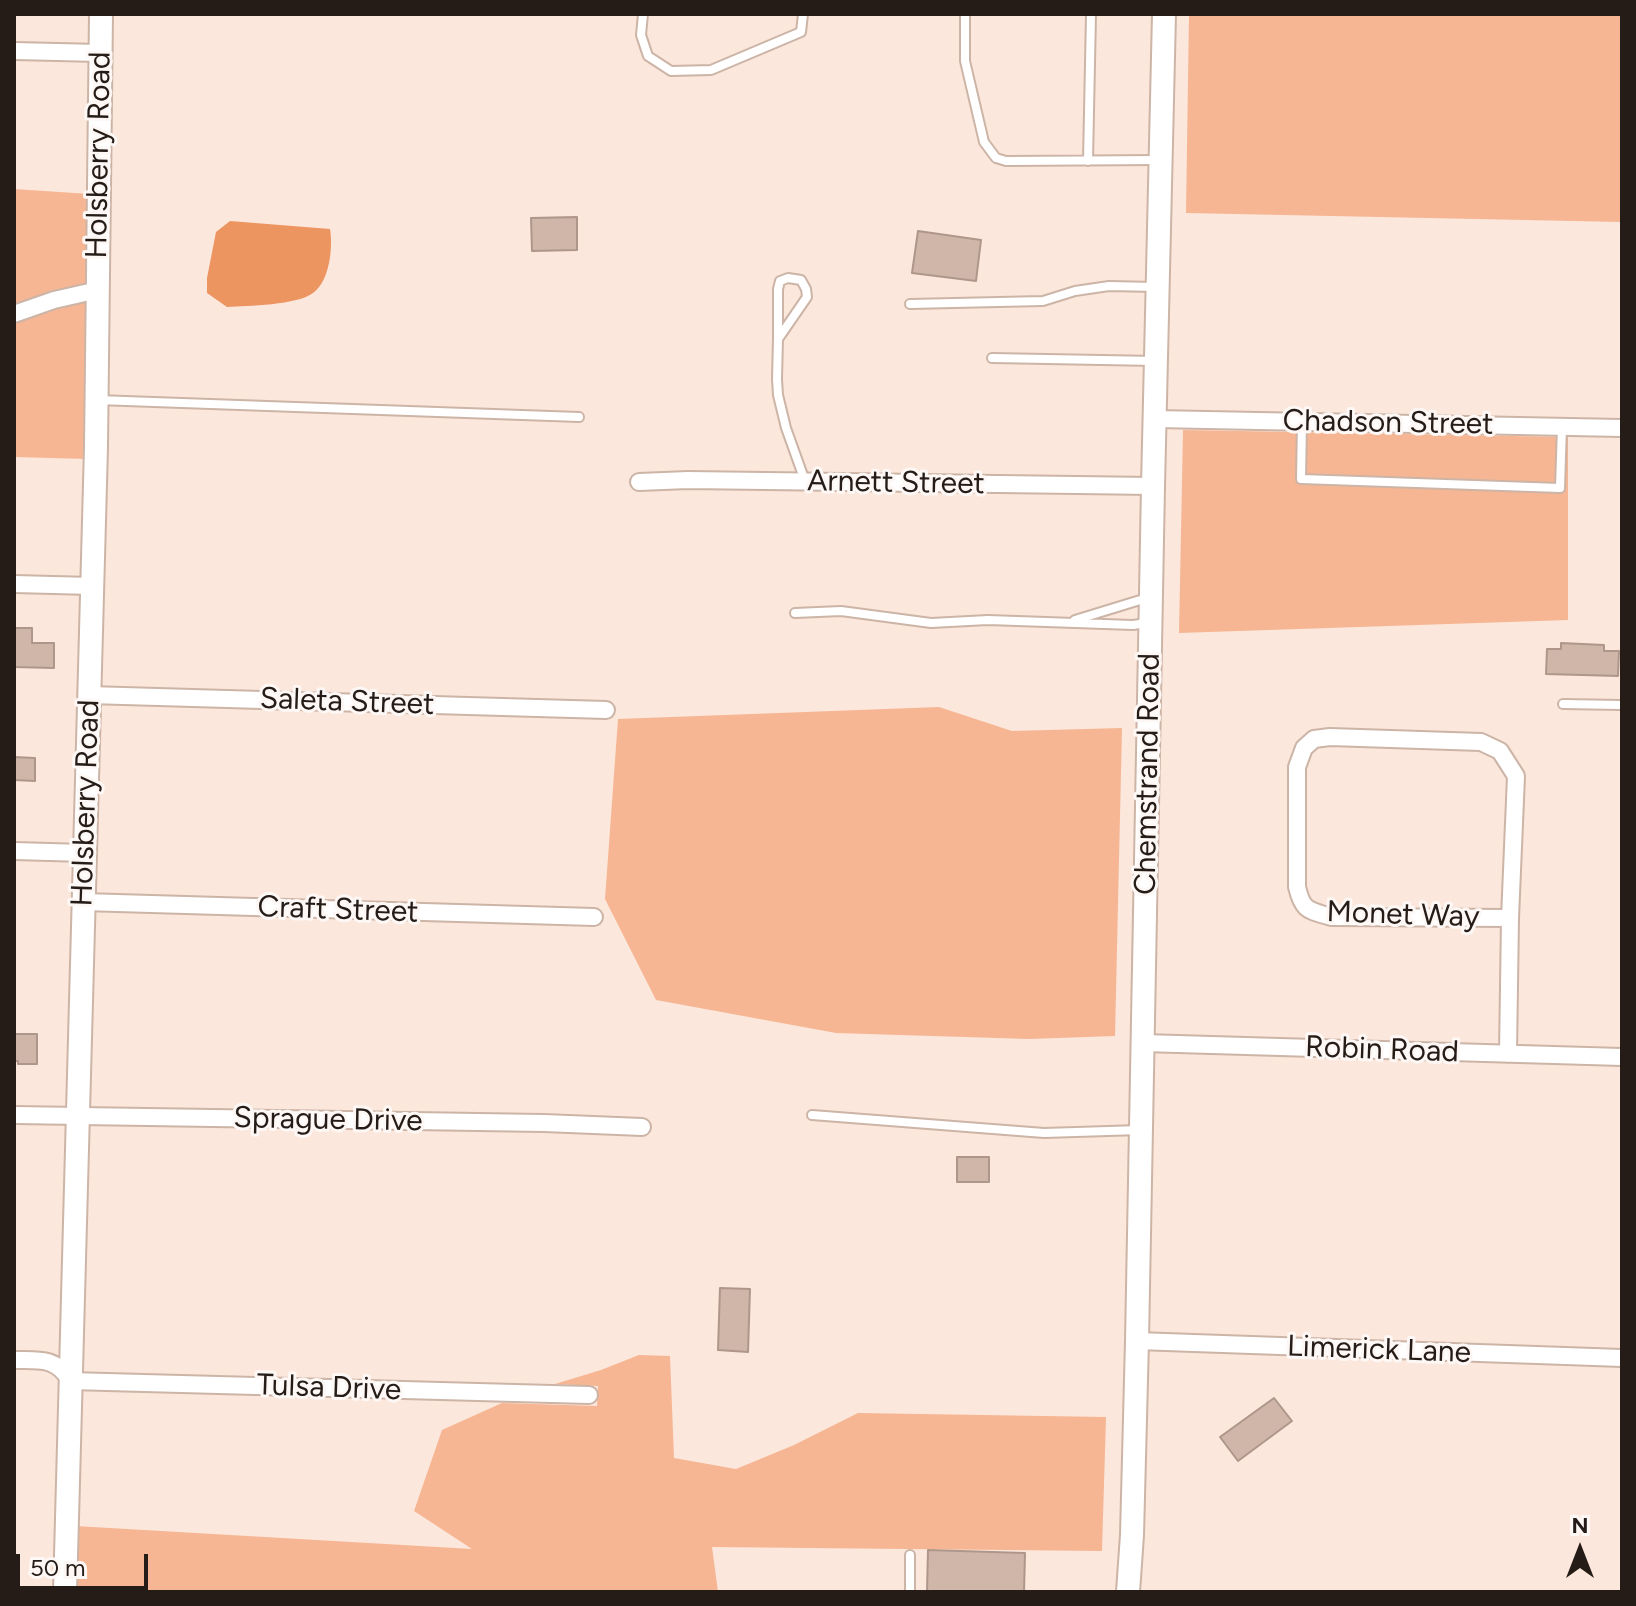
<!DOCTYPE html>
<html>
<head>
<meta charset="utf-8">
<style>
  body { margin:0 }
  #map { position:relative; width:1636px; height:1606px; overflow:hidden; background:#fce7dc; font-family:Figtree,sans-serif }
  canvas { display:block }
  .frame { position:absolute; inset:0; border:16px solid #251c17; pointer-events:none }
  .north { position:absolute; left:1540px; top:1510px; width:80px; height:80px; -webkit-text-stroke:6px #fdf8f5; paint-order:stroke; rotate:0deg; font-size:22px; font-weight:700; line-height:32px; text-align:center; color:#251c17 }
  .north::after { content:''; display:block; margin:auto; width:28px; height:36px; background:#251c17; clip-path:polygon(50% 0,100% 100%,50% 72%,0 100%) }
  .scale { position:absolute; left:16px; top:1554px; width:132px; height:36px; box-sizing:border-box; border:4px solid #251c17; border-top:0; padding-left:10px; font-size:24px; line-height:28px; white-space:nowrap; color:#251c17; -webkit-text-stroke:6px #fdf8f5; paint-order:stroke }
</style>
</head>
<body>
<div id="map">
<canvas width="1636" height="1606"></canvas>
<div class="frame"></div>
<div class="north">N</div>
<div class="scale">50 m</div>
</div>
<script>
const ctx = document.querySelector('canvas').getContext('2d');
ctx.lineJoin = 'round';
function fillPath(path, color) {
  ctx.fillStyle = color;
  ctx.fill(path, 'evenodd');
}
function stroke(path, color, width, dash) {
  ctx.strokeStyle = color;
  ctx.lineWidth = width;
  ctx.lineCap = dash ? 'butt' : 'round';
  ctx.setLineDash(dash || []);
  ctx.stroke(path);
}
function label(font, color, halo, rows, align = 'center') {
  ctx.font = font + ' Figtree,sans-serif';
  ctx.lineWidth = 6;
  ctx.setLineDash([]);
  ctx.textBaseline = 'middle';
  ctx.strokeStyle = halo;
  ctx.fillStyle = color;
  for (const [text, x, y, turn = 0] of rows) {
    ctx.save();
    ctx.translate(x, y);
    ctx.rotate((+turn || 0) * Math.PI / 180);
    ctx.textAlign = isNaN(turn) ? turn : align;
    if (halo) ctx.strokeText(text, 0, 0);
    ctx.fillText(text, 0, 0);
    ctx.restore();
  }
}
const green = new Path2D(`
  M1189 14H1622V222L1186 213Z
  M14 189 90 194 87 459 14 457Z
  M1183 430 1568 437V620L1179 633Z
  M939 707 1012 731 1122 728 1115 1036 1029 1039 836 1033 656 1000 605 899 618 719Z
  M639 1355 670 1356 674 1458 736 1469 794 1445 858 1413 1106 1417 1102 1551 712 1547 718 1592H74L75 1526 472 1549 414 1511 442 1430 502 1403 597 1406 598 1386 555 1384 601 1370Z`);
const water = new Path2D(`
  M230 221 330 229C333 247 330 281 313 293 298 305 247 306 227 307L207 293V278L216 232Z`);
const building = new Path2D(`
  M577 217V250L532 251 531 218Z
  M918 231 981 240 976 281 912 273Z
  M14 628H32V643H54V668L14 667Z
  M1561 643 1604 645V651H1619L1618 676 1546 674 1547 649H1561Z
  M14 757 35 758V781L14 780Z
  M14 1034H37V1064H18V1061H14Z
  M957 1157H989V1182H957Z
  M720 1288 750 1289 748 1352 718 1350Z
  M1274 1398 1292 1421 1238 1461 1220 1437Z
  M928 1550 1025 1553 1024 1592H927Z`);
const lane = new Path2D(`
  M643 14 641 35 648 56 671 71 711 70 801 32 803 14
  M965 14V61L984 142 996 158 1006 161 1160 160
  M1088 161 1091 14
  M910 304 1043 301 1075 291 1109 286 1155 287
  M778 339V289L780 281 788 278 801 280 806 289 807 297 778 339 777 379 778 395 786 428 805 481
  M992 358 1156 361
  M97 400 579 417
  M1302 422 1301 479 1560 488 1562 426
  M795 613 841 611 931 623 988 620 1133 625 1140 624 1147 619
  M1075 620 1150 597
  M1563 704 1622 705
  M812 1115 1044 1133 1140 1130
  M910 1592V1555`);
const street = new Path2D(`
  M14 51 100 53
  M14 314 54 300 98 290
  M1155 419 1622 428
  M639 482 688 480 1153 486
  M14 584 92 586
  M89 695 606 710
  M14 851 85 853
  M83 902 594 917
  M1143 1043 1622 1057
  M1508 1054 1510 918 1516 776 1500 751 1481 742 1330 737 1314 739 1304 748 1297 767V887C1303 912 1309 910 1331 917L1510 918
  M14 1115 544 1123 642 1127
  M1137 1341 1622 1358
  M14 1360C38 1360 57 1357 70 1381L589 1395`);
const secondary = new Path2D(`
  M65 1592 96 447 101 14
  M1128 1592 1132 1535 1137 1341 1153 486 1164 14`);
const streetNames = [
  ["Holsberry Road",99,155,-89],
  ["Chadson Street",1388,423,1],
  ["Arnett Street",896,483,1],
  ["Saleta Street",347,702,2],
  ["Chemstrand Road",1148,774,-89],
  ["Holsberry Road",86,803,-88],
  ["Craft Street",338,910,2],
  ["Monet Way",1403,915,2],
  ["Robin Road",1382,1050,2],
  ["Sprague Drive",328,1120,1],
  ["Limerick Lane",1379,1350,2],
  ["Tulsa Drive",329,1388,2]
];
fillPath(green, '#f6b693');
fillPath(water, '#ec9561');
fillPath(building, '#cfb6a9');
stroke(building, '#ae978a', 2);
stroke(lane, '#ccb4a6', 12);
stroke(street, '#ccb4a6', 20);
stroke(secondary, '#ccb4a6', 26);
stroke(lane, '#fff', 8);
stroke(street, '#fff', 16);
stroke(secondary, '#fff', 22);
label('30px', '#251c17', '#fdf8f5', streetNames);
</script>
</body>
</html>
